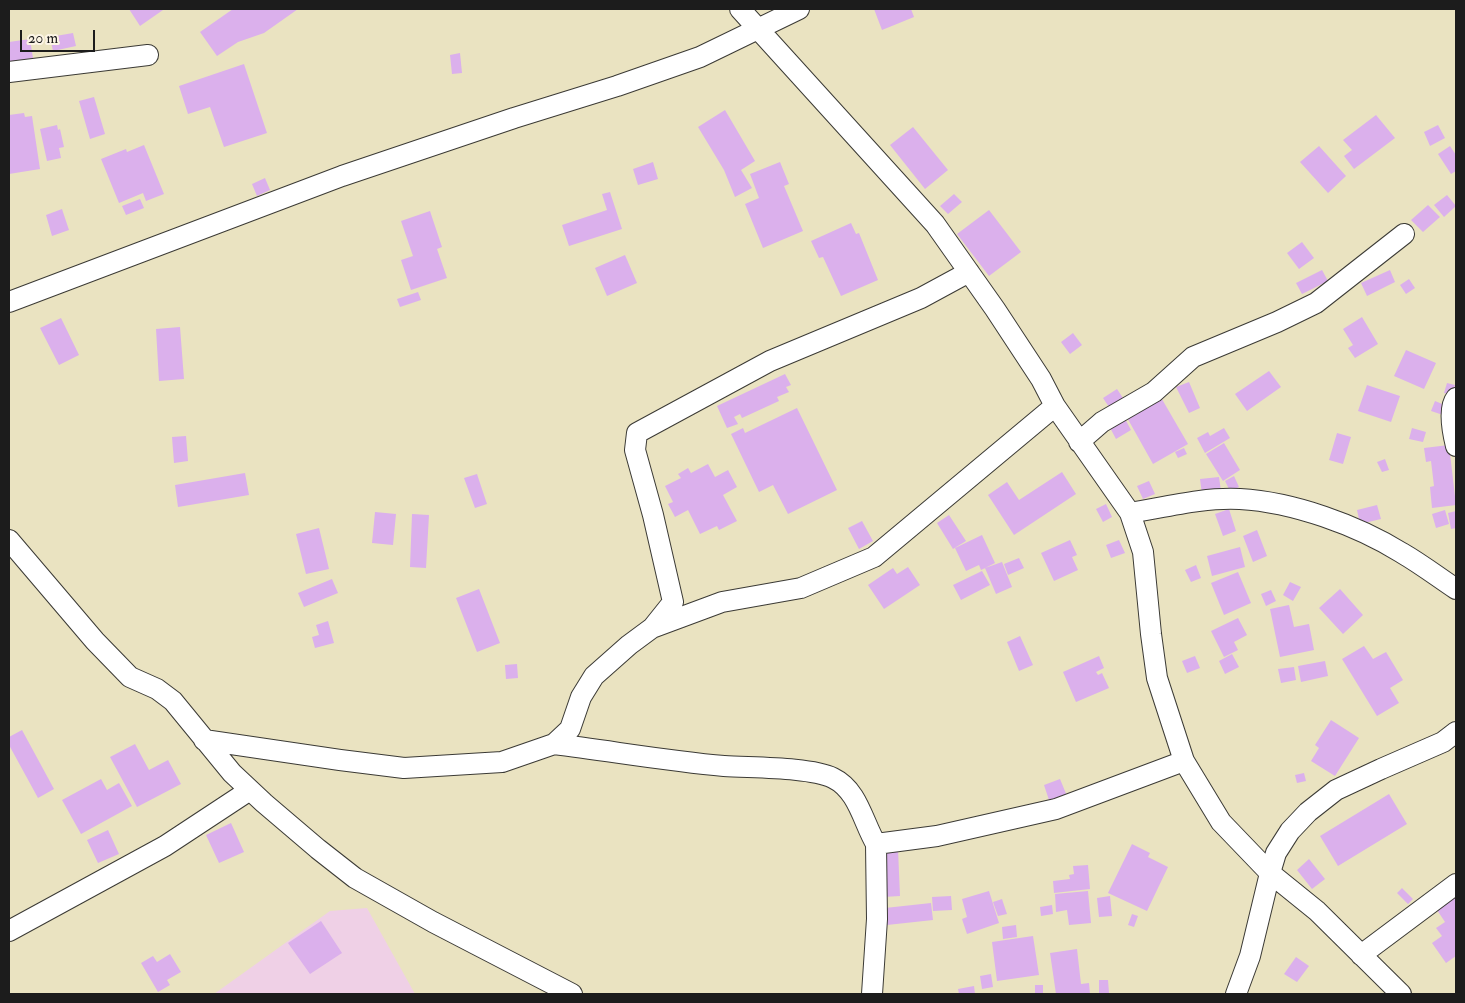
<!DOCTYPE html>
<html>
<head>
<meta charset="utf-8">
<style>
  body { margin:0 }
  #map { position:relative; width:1465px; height:1003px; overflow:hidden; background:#eae3c1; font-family:"IM FELL Double Pica",serif }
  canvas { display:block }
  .frame { position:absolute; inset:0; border:10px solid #1c1c1c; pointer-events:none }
  .scale { position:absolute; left:20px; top:30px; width:75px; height:22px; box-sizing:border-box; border:2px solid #1c1c1c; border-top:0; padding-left:6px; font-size:15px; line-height:18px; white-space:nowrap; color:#1c1c1c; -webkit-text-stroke:4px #fcf5e5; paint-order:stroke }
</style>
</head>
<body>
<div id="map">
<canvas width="1465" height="1003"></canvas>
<div class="frame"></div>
<div class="scale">20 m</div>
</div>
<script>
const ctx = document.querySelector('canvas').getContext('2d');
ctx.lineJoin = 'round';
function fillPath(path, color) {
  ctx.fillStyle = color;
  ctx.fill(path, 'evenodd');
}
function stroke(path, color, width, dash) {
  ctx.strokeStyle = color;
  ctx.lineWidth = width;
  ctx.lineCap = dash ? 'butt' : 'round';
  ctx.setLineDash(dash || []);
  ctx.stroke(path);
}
const built = new Path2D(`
  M367 908 415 994H214L330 911Z`);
const building = new Path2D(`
  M129 9H162L163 10 140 26Z
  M233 9H298L264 33 238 42 217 56 200 32Z
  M874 9H911L914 17 882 30Z
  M73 33 76 46 53 51 50 37Z
  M30 39 33 58 9 62V42Z
  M460 53 462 73 452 74 450 55Z
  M244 64 267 133 224 147 210 107 188 114 179 86Z
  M94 97 105 134 90 139 79 101Z
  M725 110 755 161 741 170 752 188 735 197 724 170 698 127Z
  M24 113 25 117 32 116 40 169 9 174V115Z
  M1376 115 1395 138 1354 169 1344 156 1352 150 1343 140Z
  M57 125 58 130 60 129 64 147 59 148 61 158 47 161 40 129Z
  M1438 125 1445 138 1430 146 1424 132Z
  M913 127 948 170 925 189 890 145Z
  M144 145 164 194 146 201 143 193 119 203 101 159 126 149 127 152Z
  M1319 146 1346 176 1328 193 1300 162Z
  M1450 146 1456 155V171L1451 174 1438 154Z
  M653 162 658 179 638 185 633 169Z
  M780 162 789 184 784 186 803 231 763 248 745 204 759 198 750 174Z
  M265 178 270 190 257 196 252 184Z
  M610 192 622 229 569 246 562 225 607 210 602 194Z
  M954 194 962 202 948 214 940 206Z
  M1447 195 1456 206 1444 217 1434 205Z
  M140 199 144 208 126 215 122 206Z
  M1428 205 1440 217 1423 232 1411 220Z
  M62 209 69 230 52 236 46 215Z
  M989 210 1021 252 989 276 957 234Z
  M430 211 442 247 437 249 447 278 411 290 401 260 413 256 401 221Z
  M851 223 856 234 859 233 878 280 841 296 823 257 819 258 811 241Z
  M1302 242 1314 258 1299 269 1287 253Z
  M625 255 637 283 607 296 595 268Z
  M1322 270 1328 281 1302 294 1296 283Z
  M1390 270 1395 282 1367 296 1361 283Z
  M1409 279 1415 288 1406 294 1400 285Z
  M418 292 421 300 400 307 397 299Z
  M1362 317 1378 344 1355 358 1348 348 1353 345 1343 329Z
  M61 318 79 355 59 365 40 328Z
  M180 327 184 379 159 381 156 329Z
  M1073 333 1082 345 1070 354 1061 342Z
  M1406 350 1436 363 1424 389 1394 376Z
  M1269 371 1281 387 1247 411 1235 394Z
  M785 374 791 385 786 387 789 392 777 397 779 401 742 418 740 414 734 417 738 424 727 428 717 406Z
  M1189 382 1200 408 1189 413 1176 387Z
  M1447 383 1455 385 1452 395 1444 393Z
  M1367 385 1400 396 1391 422 1358 411Z
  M1117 389 1125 401 1111 410 1103 398Z
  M1159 394 1188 444 1153 464 1125 414Z
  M1435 401 1447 406 1443 415 1431 411Z
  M797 408 837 490 788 514 773 485 759 492 731 434 743 428 745 433Z
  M1123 415 1131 430 1116 439 1108 424Z
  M1224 428 1230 438 1205 453 1197 438 1208 432 1210 436Z
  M1412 428 1426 432 1423 442 1409 439Z
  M1337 433 1351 437 1343 464 1329 460Z
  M186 436 188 461 174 463 172 437Z
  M1224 443 1240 470 1223 481 1206 454Z
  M1449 445 1456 505 1432 508 1430 487 1434 486 1431 461 1426 462 1424 448Z
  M1184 448 1187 454 1178 458 1175 452Z
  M1385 459 1389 470 1382 472 1377 462Z
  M708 464 715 477 728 470 737 487 723 495 737 521 719 530 717 526 700 534 688 510 675 517 668 504 673 502 665 486 681 478 678 474 688 468 691 473Z
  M1062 472 1076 494 1014 535 988 495 1007 482 1019 500Z
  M245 473 249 495 178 507 175 485Z
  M477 474 487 504 475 508 464 478Z
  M1234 476 1239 487 1230 491 1225 481Z
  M1219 477 1221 491 1202 494 1200 479Z
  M1149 481 1155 494 1143 499 1137 486Z
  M1106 504 1112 517 1103 522 1096 509Z
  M1377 505 1381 519 1360 524 1357 510Z
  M1229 509 1236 531 1223 536 1215 514Z
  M1445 510 1449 524 1436 528 1432 514Z
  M1456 511V528L1451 529 1448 513Z
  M375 512 396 514 393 545 372 543Z
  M412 514 429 515 426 568 410 567Z
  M949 515 966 541 953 549 937 523Z
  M862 521 873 541 859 549 848 528Z
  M319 528 329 569 306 574 296 534Z
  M1257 530 1267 556 1253 562 1243 536Z
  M982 535 995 563 981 570 979 565 966 571 955 548Z
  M1070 540 1077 555 1072 557 1078 570 1054 581 1041 553Z
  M1119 540 1125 553 1111 558 1106 545Z
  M1240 547 1245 567 1212 576 1207 556Z
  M1019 558 1024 568 1008 575 1004 564Z
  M1002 562 1012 587 996 594 985 568Z
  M1196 565 1201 578 1191 582 1185 570Z
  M908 567 920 585 884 609 868 585 893 568 897 574Z
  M982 571 990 585 961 600 953 585Z
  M1238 572 1251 603 1224 615 1211 583Z
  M332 579 338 593 304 607 298 593Z
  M1290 582 1301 587 1293 601 1283 595Z
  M479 589 500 643 477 652 456 598Z
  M1340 589 1363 615 1343 634 1319 608Z
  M1271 590 1276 601 1266 606 1261 594Z
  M1289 605 1294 627 1309 624 1314 650 1280 657 1270 609Z
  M1238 618 1247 635 1234 642 1238 650 1224 657 1211 631Z
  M328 621 334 643 315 648 312 637 319 635 316 625Z
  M1020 636 1033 665 1019 671 1007 642Z
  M1364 646 1373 659 1386 652 1403 680 1390 688 1399 703 1377 716 1342 659Z
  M1232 654 1239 667 1225 674 1219 661Z
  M1099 656 1104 668 1096 672 1098 675 1102 673 1109 688 1076 702 1063 672Z
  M1195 656 1200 668 1187 673 1182 661Z
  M1325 661 1328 676 1301 682 1298 666Z
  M517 664 518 678 506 679 505 665Z
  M1294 667 1296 680 1281 683 1278 669Z
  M1331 720 1359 738 1335 776 1311 761 1319 748 1315 745Z
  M22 730 54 789 38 798 9 745V737Z
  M135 744 149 770 168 760 181 784 137 807 110 757Z
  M1304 773 1306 781 1297 783 1295 775Z
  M101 779 107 790 119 783 132 806 81 834 62 800Z
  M1060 779 1067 796 1050 803 1044 785Z
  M1389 794 1407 824 1338 866 1320 836Z
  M231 823 244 852 219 863 206 835Z
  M108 830 119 854 98 863 87 840Z
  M1132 844 1150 853 1148 857 1168 867 1147 911 1108 893Z
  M898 849 900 896 883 897 882 850Z
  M1309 859 1325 879 1312 889 1297 870Z
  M1088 865 1090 889 1054 893 1053 881 1070 879 1069 875 1074 874 1073 866Z
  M1402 888 1413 899 1408 904 1397 893Z
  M989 891 999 923 967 934 962 919 967 917 962 899Z
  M1088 891 1091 923 1069 925 1067 910 1056 912 1055 894Z
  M1456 892V956L1446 963 1432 943 1442 936 1436 928 1445 922 1435 907Z
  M951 896 952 910 933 911 932 897Z
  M1110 896 1112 916 1099 917 1097 898Z
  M1002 899 1007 914 998 916 993 902Z
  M931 903 933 920 887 925 885 908Z
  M1052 905 1053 914 1041 916 1040 907Z
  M1132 914 1138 916 1134 927 1128 925Z
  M321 921 342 953 310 974 288 943Z
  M1016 925 1017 937 1003 939 1002 927Z
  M1033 936 1039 975 997 981 992 942Z
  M1077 949 1081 984 1089 983 1090 994H1056L1050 953Z
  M170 954 181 972 167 980 170 985 158 992 141 963 153 956 157 962Z
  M1296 957 1309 966 1297 982 1284 974Z
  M991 974 993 987 982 989 980 976Z
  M1099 980H1108L1109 993H1099Z
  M1035 985H1043V994H1035Z
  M974 986 975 994H959L958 989Z`);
const minor = new Path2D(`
  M740 9 935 224 995 309 1041 379 1055 406 1130 513 1143 552 1151 634 1157 678 1184 761 1221 822 1270 873 1317 911 1401 994
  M9 72 148 55
  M9 302 342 176 514 118 617 86 700 57 799 9
  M1456 398C1448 408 1453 434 1456 446
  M1079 442 1102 422 1154 392 1193 357 1277 322 1316 303 1404 234
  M1130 513C1166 507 1204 497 1240 499 1293 502 1357 525 1402 553 1421 564 1438 577 1456 589
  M9 540 95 641 130 677 157 689 173 701 232 773 264 803 318 849 355 878 433 922 572 994
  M653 627 673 602 653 515 635 450 637 433 770 361 921 298 969 272
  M204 740 340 760 404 768 502 762 554 744 570 729 581 697 594 676 629 645 652 628 722 602 801 588 874 557 1055 406
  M554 744C611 751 667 761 724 766 752 768 810 767 833 778 858 790 863 822 876 844
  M9 931 165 846 250 790
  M1361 955 1456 884
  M872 994 877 919 876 844 937 836 1056 809 1184 761
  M1236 994 1250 956 1270 873 1276 853 1290 831 1308 812 1336 790 1381 769 1443 742 1456 732`);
fillPath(built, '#efd0e6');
fillPath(building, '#dbb0ec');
stroke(minor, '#3b3a35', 22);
stroke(minor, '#fff', 20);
</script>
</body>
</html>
